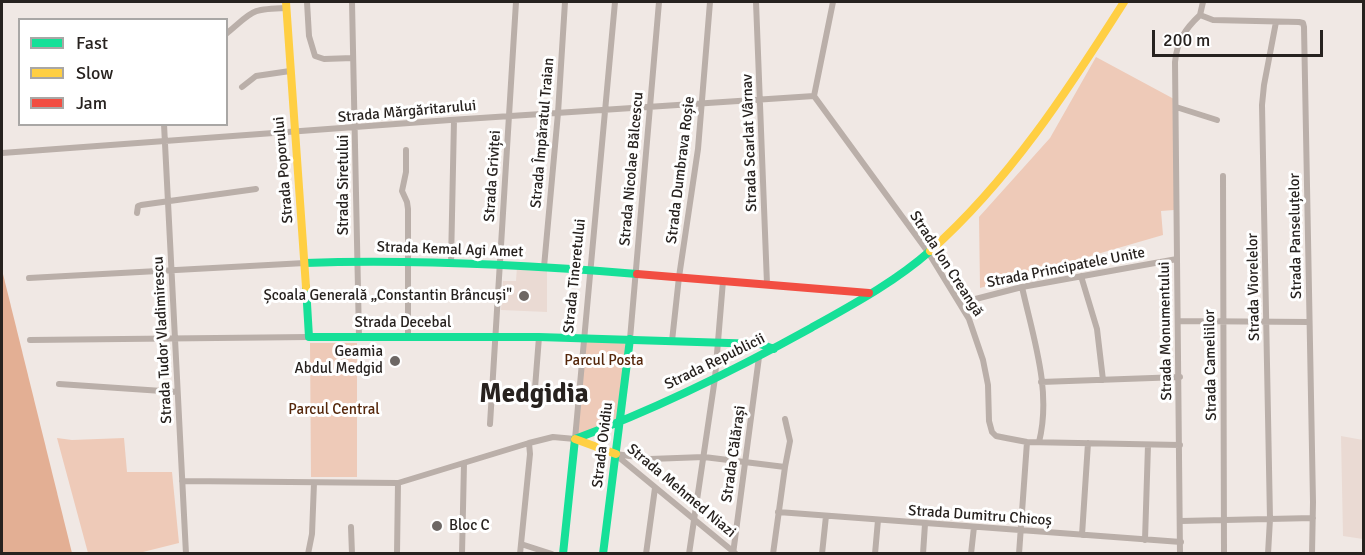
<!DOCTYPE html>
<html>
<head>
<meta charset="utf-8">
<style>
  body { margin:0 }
  #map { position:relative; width:1365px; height:555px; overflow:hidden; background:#f0e8e4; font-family:Signika,sans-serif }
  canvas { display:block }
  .frame { position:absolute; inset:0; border:3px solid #27221f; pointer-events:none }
  .legend { position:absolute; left:18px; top:18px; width:210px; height:108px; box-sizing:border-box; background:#fff; border:2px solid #a9a7a5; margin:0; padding:8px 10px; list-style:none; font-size:18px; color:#27221f }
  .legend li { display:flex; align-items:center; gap:12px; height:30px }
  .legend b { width:30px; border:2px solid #a9a7a5 }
  .scale { position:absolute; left:1152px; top:30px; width:171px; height:27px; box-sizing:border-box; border:3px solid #27221f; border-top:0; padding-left:8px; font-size:18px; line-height:21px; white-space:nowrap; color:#27221f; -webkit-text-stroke:4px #fff; paint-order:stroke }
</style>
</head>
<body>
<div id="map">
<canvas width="1365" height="555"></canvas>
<div class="frame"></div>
<ul class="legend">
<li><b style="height:8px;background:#16e098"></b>Fast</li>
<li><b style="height:8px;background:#ffcf43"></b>Slow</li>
<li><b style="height:8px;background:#f24e42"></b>Jam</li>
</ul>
<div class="scale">200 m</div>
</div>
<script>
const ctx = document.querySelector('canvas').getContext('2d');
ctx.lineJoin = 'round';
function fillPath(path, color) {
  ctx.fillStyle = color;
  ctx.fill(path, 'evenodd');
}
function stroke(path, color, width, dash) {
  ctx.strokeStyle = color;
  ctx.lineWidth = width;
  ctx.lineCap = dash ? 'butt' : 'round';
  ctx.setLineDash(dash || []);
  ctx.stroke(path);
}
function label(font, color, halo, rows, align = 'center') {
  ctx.font = font + ' Signika,sans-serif';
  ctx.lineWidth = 6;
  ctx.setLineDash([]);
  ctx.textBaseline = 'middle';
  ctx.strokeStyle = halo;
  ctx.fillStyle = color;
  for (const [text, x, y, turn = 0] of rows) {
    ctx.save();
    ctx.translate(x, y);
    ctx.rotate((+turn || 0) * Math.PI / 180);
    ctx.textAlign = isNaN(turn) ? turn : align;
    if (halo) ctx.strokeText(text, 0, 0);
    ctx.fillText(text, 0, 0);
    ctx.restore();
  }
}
const built = new Path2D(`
  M517 267 547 269V312L501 310 503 281H516Z
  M1341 436 1363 440V539L1343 536Z`);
const green = new Path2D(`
  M1096 57 1174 99V210L1161 211 1163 235 980 288 979 217 1050 138Z
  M583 337 630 339 619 424 575 439Z
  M310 343H357V477H311Z
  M57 438 72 440 124 438 127 472H172L179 543 139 553H88Z`);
const water = new Path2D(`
  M2 270 72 553H2Z`);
const street = new Path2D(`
  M307 2 309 36 315 56 324 59 353 58
  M352 2 359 337
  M756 2 767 284
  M1200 15 1213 20 1299 22 1303 23 1304 27 1313 502 1312 554
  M1200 15 1203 2
  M226 34C254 11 249 9 286 8
  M242 87 256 76 290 71
  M814 96 928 252 969 319 983 360 988 385 989 421 992 432 996 436 1006 438 1027 442 1180 445
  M814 96 833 2
  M1176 107 1217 120
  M164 124 186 554
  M406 150V172L402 191 407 202 408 209V336
  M2 153 450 120 814 96
  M1223 176 1224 554
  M137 213 138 206 141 205 256 189
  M451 263 454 120
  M544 267 558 113 565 2
  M1081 276 1097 329 1103 380
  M29 278 305 263
  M1022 287C1033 337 1052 391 1039 442
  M960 303 1022 287 1177 259
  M1178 321 1309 322
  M630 339 659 2
  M30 340 309 337
  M672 341 679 277 698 149 710 2
  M1041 382 1180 377
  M59 384 177 392
  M535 388 539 337
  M490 424 516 2
  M616 454 650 459 704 457 785 467
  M616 455 735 553
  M182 481 398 483 529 443 553 437 575 439 615 2
  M778 512 1181 542
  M1181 521 1313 518
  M351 527 352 554
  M1082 535 1088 443
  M1145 540 1148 445
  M521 544 552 554
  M308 554 312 534 314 483
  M397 554 398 483
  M462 554 464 463
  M520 554 530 454 529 443
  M646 554 655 488
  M689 554 715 378 723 281
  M733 554 759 357
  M773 554 785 467 790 441 785 419
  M822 554 826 516
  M875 554 878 520
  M923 554 925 524
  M971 554 974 527
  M1019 554 1027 442
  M1180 554 1175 62C1177 41 1185 29 1200 15
  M1268 554 1270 519 1262 105 1264 85 1276 22`);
const fast = new Path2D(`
  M305 263C416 259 527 265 637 274
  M306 287 309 337H539L760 344 774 349
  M575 439C657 409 735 370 811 328 852 305 895 282 930 251
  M563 554 575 439
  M603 554 630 339`);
const slow = new Path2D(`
  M286 2 306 287
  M930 251C1009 181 1068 90 1124 2
  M575 439 616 454`);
const jam = new Path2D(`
  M637 274 869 293`);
const markers = [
  [524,296,6,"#6d6764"],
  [395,361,6,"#6d6764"],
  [437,526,6,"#6d6764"]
];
const streetNames = [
  ["Strada Mărgăritarului",407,112,-5],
  ["Strada Împăratul Traian",543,133,-85],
  ["Strada Scarlat Vârnav",750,143,-92],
  ["Strada Nicolae Bălcescu",632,169,-85],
  ["Strada Poporului",284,170,-95],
  ["Strada Dumbrava Roșie",681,170,-83],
  ["Strada Griviței",493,176,-86],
  ["Strada Siretului",344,185,-90],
  ["Strada Panseluțelor",1296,236,-91],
  ["Strada Kemal Agi Amet",450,250,2],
  ["Strada Ion Creangă",946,264,57],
  ["Strada Principatele Unite",1066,268,-11],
  ["Strada Tineretului",575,276,-84],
  ["Strada Viorelelor",1254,287,-91],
  ["Strada Decebal",403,323],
  ["Strada Monumentului",1166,331,-91],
  ["Strada Tudor Vladimirescu",163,340,-93],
  ["Strada Republicii",715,362,-26],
  ["Strada Cameliilor",1211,365,-91],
  ["Strada Ovidiu",603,445,-83],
  ["Strada Călărași",734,454,-82],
  ["Strada Mehmed Niazi",681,491,40],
  ["Strada Dumitru Chicoș",980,516,4]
];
const poiNames = [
  ["Școala Generală „Constantin Brâncuși\"",512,296],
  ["Geamia",383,352],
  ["Abdul Medgid",383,369],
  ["Bloc C",449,526,"left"]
];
const parkNames = [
  ["Parcul Posta",604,361],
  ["Parcul Central",334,410]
];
const townNames = [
  ["Medgidia",534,395]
];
fillPath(built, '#eadad3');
fillPath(green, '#eecab8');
fillPath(water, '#e3af94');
stroke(street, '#baafa9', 6);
stroke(fast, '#16e098', 8);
stroke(slow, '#ffcf43', 8);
stroke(jam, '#f24e42', 8);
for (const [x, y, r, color] of markers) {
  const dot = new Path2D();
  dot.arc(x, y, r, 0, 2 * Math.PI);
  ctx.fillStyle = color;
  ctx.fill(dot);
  stroke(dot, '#fff', 2);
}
label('15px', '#27221f', '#fff', streetNames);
label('15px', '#27221f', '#fff', poiNames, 'right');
label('15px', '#55270b', '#fff', parkNames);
label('bold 27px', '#27221f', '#fff', townNames);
</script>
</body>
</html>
